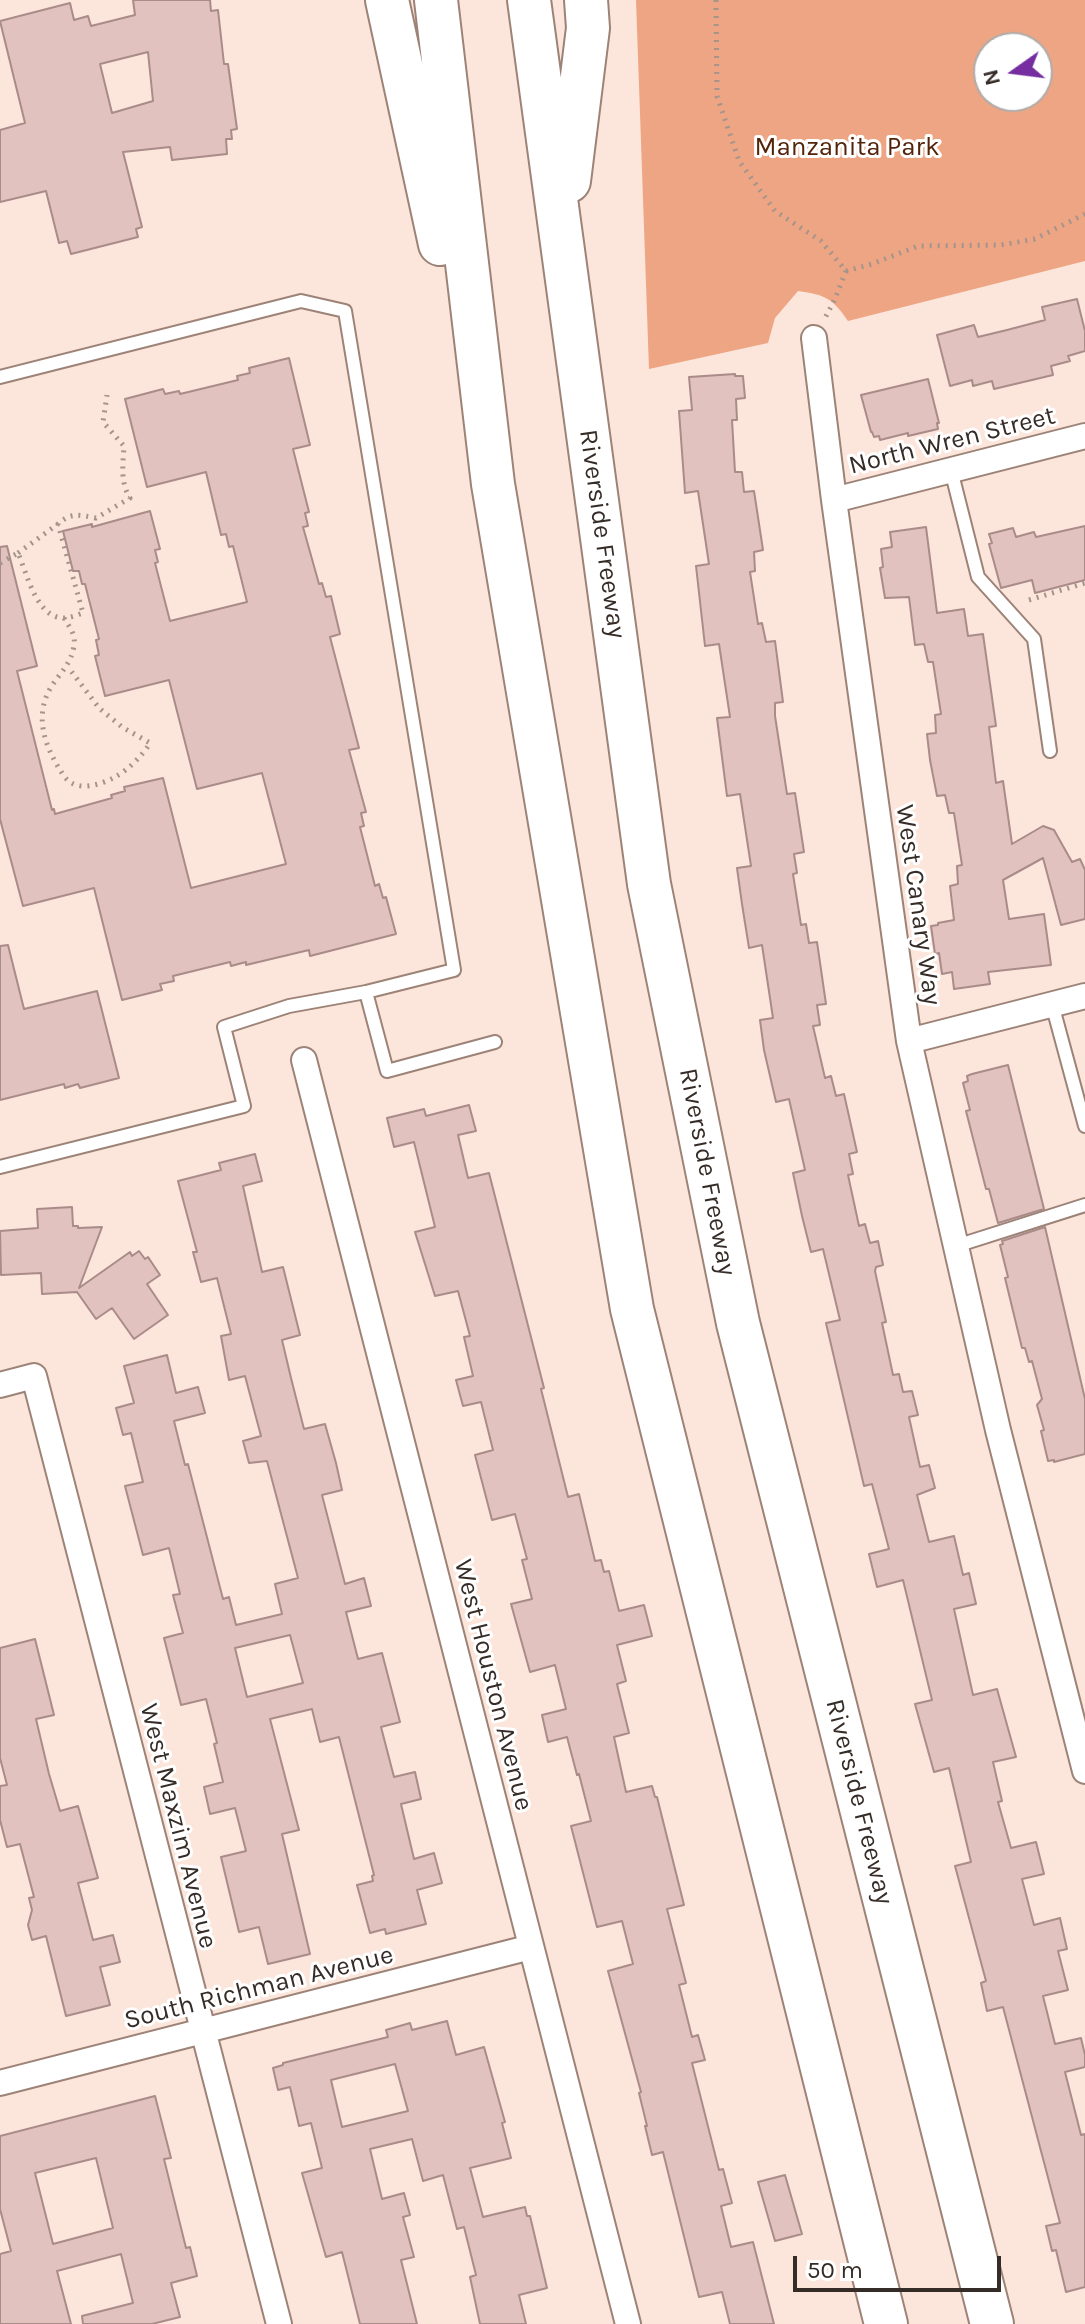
<!DOCTYPE html>
<html>
<head>
<meta charset="utf-8">
<style>
  body { margin:0 }
  #map { position:relative; width:1085px; height:2324px; overflow:hidden; background:#fce5da; font-family:Karla,sans-serif }
  canvas { display:block }
  .north { position:absolute; left:973px; top:32px; width:80px; height:80px; box-sizing:border-box; background:#fff; border:2px solid #afaba9; border-radius:50%; rotate:256deg; font-size:22px; font-weight:700; line-height:32px; text-align:center; color:#362c27 }
  .north::after { content:''; display:block; margin:auto; width:28px; height:36px; background:#762da0; clip-path:polygon(50% 0,100% 100%,50% 72%,0 100%) }
  .scale { position:absolute; left:793px; top:2256px; width:208px; height:36px; box-sizing:border-box; border:4px solid #362c27; border-top:0; padding-left:10px; font-size:24px; line-height:28px; white-space:nowrap; color:#362c27; -webkit-text-stroke:6px #fff; paint-order:stroke }
</style>
</head>
<body>
<div id="map">
<canvas width="1085" height="2324"></canvas>
<div class="north">N</div>
<div class="scale">50 m</div>
</div>
<script>
const ctx = document.querySelector('canvas').getContext('2d');
ctx.lineJoin = 'round';
function fillPath(path, color) {
  ctx.fillStyle = color;
  ctx.fill(path, 'evenodd');
}
function stroke(path, color, width, dash) {
  ctx.strokeStyle = color;
  ctx.lineWidth = width;
  ctx.lineCap = dash ? 'butt' : 'round';
  ctx.setLineDash(dash || []);
  ctx.stroke(path);
}
function label(font, color, halo, rows, align = 'center') {
  ctx.font = font + ' Karla,sans-serif';
  ctx.lineWidth = 6;
  ctx.setLineDash([]);
  ctx.textBaseline = 'middle';
  ctx.strokeStyle = halo;
  ctx.fillStyle = color;
  for (const [text, x, y, turn = 0] of rows) {
    ctx.save();
    ctx.translate(x, y);
    ctx.rotate((+turn || 0) * Math.PI / 180);
    ctx.textAlign = isNaN(turn) ? turn : align;
    if (halo) ctx.strokeText(text, 0, 0);
    ctx.fillText(text, 0, 0);
    ctx.restore();
  }
}
const green = new Path2D(`
  M636 0H1085V261L848 321C832 298 826 295 798 291L775 318 768 343 649 369ZM989 48H1037V96H989Z`);
const building = new Path2D(`
  M133 0H210L211 11 218 10 224 64H228L237 129 231 130 232 139H226L227 154 172 160 170 147 123 152 142 227 136 229 138 237 71 254 67 241 59 243 46 191 0 202V130L25 123 0 21 70 3 74 20 88 16 91 26 135 15ZM148 52 153 101 112 113 100 64Z
  M1077 299 1085 331V351L1068 356 1070 361 1051 366 1053 375 994 389 992 381 973 386 972 380 950 386 937 335 974 325 978 337 1007 330 1045 320 1042 307Z
  M289 358 310 445 293 449 309 512 305 513 308 526 303 527 319 584 322 583 326 597 331 596 340 634 330 637 359 748 349 750 366 812 361 813 364 826 360 827 375 886 379 884 383 898 386 897 396 934 310 956 309 950 246 965V962L231 966 230 962 173 976 174 981 160 984 162 990 122 1000 94 888 23 906 0 819V547L7 546 37 666 17 671 52 810 54 809 55 814 112 798 111 795 125 791 124 787 163 778 191 888 286 864 262 773 197 789 169 680 105 696 95 656 99 655 96 640 99 639 85 584H82L79 571H73L63 531 92 524V527L150 511 160 549 155 550 158 562 155 563 170 621 247 602 233 546 229 547 226 534 221 535 206 472 147 487 125 399 163 389 165 394 179 391 180 394 238 380 237 376 250 373 249 368Z
  M735 374V376H743L745 398 736 399 737 420H732L735 472H742L744 492 754 491 763 550 754 552 755 571 750 572 758 624 762 623 766 642 775 641 783 702 775 703V716L787 794 795 793 804 852 794 854 797 873 793 874 801 925 806 924 809 943 817 942 826 1004 817 1005 820 1025 813 1026 825 1078 831 1076 836 1096 844 1094 857 1152 849 1154 853 1174 848 1175 859 1226 865 1224 870 1243 878 1241 883 1265 876 1267 875 1271 886 1322 882 1323 893 1375 899 1374 903 1392 912 1391 918 1415 909 1417 920 1467 929 1465 935 1488 917 1495 929 1542 954 1536 963 1575 969 1573 976 1604 954 1609 973 1695 997 1689 1016 1757 993 1762 1002 1801 998 1802 1011 1848 1036 1842 1044 1874 1022 1879 1034 1925 1060 1918 1067 1949 1058 1951 1068 1990 1043 1996 1055 2044 1081 2038 1085 2055V2067L1065 2072 1081 2135 1085 2134V2287L1066 2292 1056 2250 1052 2251 1046 2226 1060 2223 1003 2007 987 2011 981 1983 986 1981 955 1866 971 1862 949 1768 934 1772 915 1704 932 1700 903 1580 877 1587 869 1554 889 1549 872 1484 864 1486 826 1323 840 1320 823 1249 811 1252 802 1216 793 1173 805 1170 789 1099 776 1102 764 1050 760 1020 773 1018 762 945 749 948 742 904 737 868 751 866 740 794 727 796 717 718 730 717 719 644 705 646 696 566 709 564 698 491 685 493 679 411 692 410 689 377Z
  M928 379 939 423H937L938 429 908 436V433L880 440 879 436 874 437 872 432H871L861 395Z
  M1085 526V580L1035 593 1032 580 1001 588 989 544 992 543 989 534 1013 528 1016 537 1034 532 1036 537Z
  M926 527 937 613 964 609 968 636 983 634 996 726 989 727 996 783 1003 781 1012 844 1043 826 1054 830 1072 862 1080 859 1085 870V919L1061 925 1043 858 1003 880 1009 919 1044 914 1051 965 988 972 990 984 954 989 952 972 942 974 939 953 935 954 931 926 938 925V923L954 920 950 886 958 884 957 866 962 865 954 813H949L945 795 937 796 930 760 927 734 936 733 935 715 941 714 933 662H928L924 644 915 645 909 597 885 598 880 568 883 567 881 549 892 547 890 532Z
  M8 945 24 1009 97 991 119 1078 80 1088 78 1084 65 1088 64 1084 0 1100V946Z
  M1008 1065 1044 1209 998 1223 989 1189H986L966 1111 970 1110 963 1083 968 1081 967 1076 972 1074Z
  M469 1105 476 1131 458 1135 468 1178 489 1173 544 1388 541 1389 568 1497 579 1494 595 1561 601 1560 604 1572 609 1571 619 1611 644 1605 652 1636 617 1645 626 1681 617 1684 629 1733 614 1737 626 1792 652 1786 655 1797H657L684 1905 667 1909 686 1983 679 1985 692 2037 698 2035 705 2060 692 2063 719 2170 723 2169 732 2203 721 2206 731 2247 753 2242 774 2324H730L722 2292 699 2297 663 2152 652 2155 645 2126H647L639 2093 641 2092 608 1971 633 1964 622 1921 597 1927 571 1826 591 1821 579 1774 577 1775 567 1737 548 1742 542 1715 566 1709 555 1665 530 1672 511 1604 532 1599 522 1560 527 1559 515 1514 492 1520 475 1455 493 1450 481 1402 463 1406 456 1380 473 1376 464 1337 470 1336 458 1291 435 1296 415 1232 435 1227 414 1142 394 1147 387 1118 424 1109 426 1116Z
  M255 1154 262 1181 243 1186 262 1272 283 1267 300 1335 282 1340 291 1378 304 1429 325 1424 336 1463 342 1490 322 1495 345 1584 364 1578 371 1606 346 1612 358 1659 382 1653 400 1722 381 1727 394 1777 415 1772 421 1799 401 1804 414 1859 434 1853 442 1883 417 1890 426 1924 386 1934 385 1929 370 1933 357 1885 373 1881 372 1876 374 1875 339 1737 320 1742 312 1709 270 1719 299 1830 282 1834 310 1954 268 1964 259 1927 239 1932 221 1857 246 1851 235 1808 210 1814 204 1787 223 1782 214 1744 217 1743 206 1699 181 1705 164 1638 183 1633 173 1595 180 1594 169 1548 143 1555 125 1486 143 1482 131 1433 123 1435 116 1408 134 1403 124 1366 167 1355 176 1393 198 1387 205 1413 174 1421 185 1465 188 1464 223 1599 229 1597 236 1625 282 1614 275 1584 298 1578 267 1461 249 1463 243 1441 261 1436 245 1376 229 1380 221 1336 231 1334 217 1278 201 1282 193 1252H197L178 1181 221 1170 219 1163ZM290 1635 303 1683 247 1697 235 1648Z
  M72 1207 73 1226H78V1228L102 1227 79 1288 130 1252 132 1256 139 1251 145 1259 148 1257 160 1275 147 1284 168 1315 134 1339 112 1308 96 1319 77 1292 42 1294 41 1273 1 1275 0 1231 38 1228 37 1209Z
  M1045 1227 1085 1399V1454L1054 1462V1460L1048 1461 1041 1431 1044 1430 1037 1405 1042 1399 1032 1361 1029 1362 1025 1348H1022L1005 1278 1008 1277 1000 1245 1003 1244 1002 1241Z
  M35 1639 54 1715 36 1719 49 1774 60 1811 78 1806 98 1878 78 1883 93 1940 113 1935 120 1962 100 1967 110 2005 66 2016 46 1936 32 1940 28 1925 32 1910 29 1898 34 1897 20 1844 7 1847 0 1820V1786L7 1785 0 1758V1648Z
  M447 2021 456 2055 484 2047 505 2122 502 2123 511 2158 470 2168 483 2217 525 2207 527 2216H530L547 2288 519 2295 526 2324H480L470 2277 476 2275 464 2227 457 2229 443 2175 423 2181 412 2139 370 2149 382 2199 404 2193 410 2215 403 2217 414 2257 401 2260 417 2324H360L342 2252 326 2257 302 2173 322 2168 311 2123 299 2126 290 2087 278 2090 273 2068 283 2065V2063L388 2037 386 2030 410 2023 412 2030ZM395 2064 408 2111 342 2127 331 2080Z
  M155 2096 171 2158 164 2159 186 2248 190 2247 197 2276 171 2283 180 2317 152 2324H83L82 2316 133 2303 121 2254 57 2271 71 2324H0V2254L11 2251 0 2209V2136ZM96 2158 113 2228 53 2244 35 2173Z
  M785 2175 802 2234 775 2241 758 2182Z`);
const path = new Path2D(`
  M716 0 717 96 739 161 775 211 821 241 846 271 834 301 825 318
  M846 271 872 264 918 246 1001 245 1035 239 1085 214
  M18 553 58 524
  M0 563 18 553C27 573 36 618 64 618 70 618 77 615 83 613L58 524C71 512 79 515 96 518L130 498C120 482 123 464 124 446L103 422 107 395
  M1029 600 1085 583
  M64 618C70 628 76 635 74 646 71 663 62 671 53 684 32 715 45 748 64 776 76 793 100 785 115 777 128 770 143 755 150 743L122 727 99 708 68 667`);
const lane = new Path2D(`
  M0 377 301 301 345 311 454 970 366 992 387 1071 495 1042
  M951 470 978 577 1034 639 1050 751
  M1052 1004 1085 1126
  M0 1167 244 1106 224 1027 289 1006 366 992
  M956 1246 1085 1205`);
const street = new Path2D(`
  M814 338 834 500 909 1041 998 1430 1085 1771
  M834 500 1085 436
  M909 1041 1085 996
  M304 1060 628 2324
  M0 1385 34 1376 279 2324
  M0 2083 531 1947`);
const highway = new Path2D(`
  M387 0 440 244
  M436 0 493 484 632 1309 886 2324
  M529 0 649 884 738 1323 992 2324
  M569 181 588 28 586 0`);
const parkNames = [
  ["Manzanita Park",847,148]
];
const streetNames = [
  ["North Wren Street",952,441,-14],
  ["Riverside Freeway",602,534,82],
  ["West Canary Way",918,905,82],
  ["Riverside Freeway",707,1172,79],
  ["West Houston Avenue",493,1685,76],
  ["Riverside Freeway",859,1802,76],
  ["West Maxzim Avenue",178,1826,76],
  ["South Richman Avenue",259,1988,-14]
];
fillPath(green, '#eea583');
fillPath(building, '#e2c2bf');
stroke(building, '#a98b89', 2);
stroke(lane, '#9d8377', 16);
stroke(street, '#9d8377', 28);
stroke(highway, '#9d8377', 46);
stroke(path, '#a5948c', 5, [2, 6]);
stroke(lane, '#fff', 12);
stroke(street, '#fff', 24);
stroke(highway, '#fff', 42);
label('26px', '#53240a', '#fff', parkNames);
label('26px', '#362c27', '#fff', streetNames);
</script>
</body>
</html>
